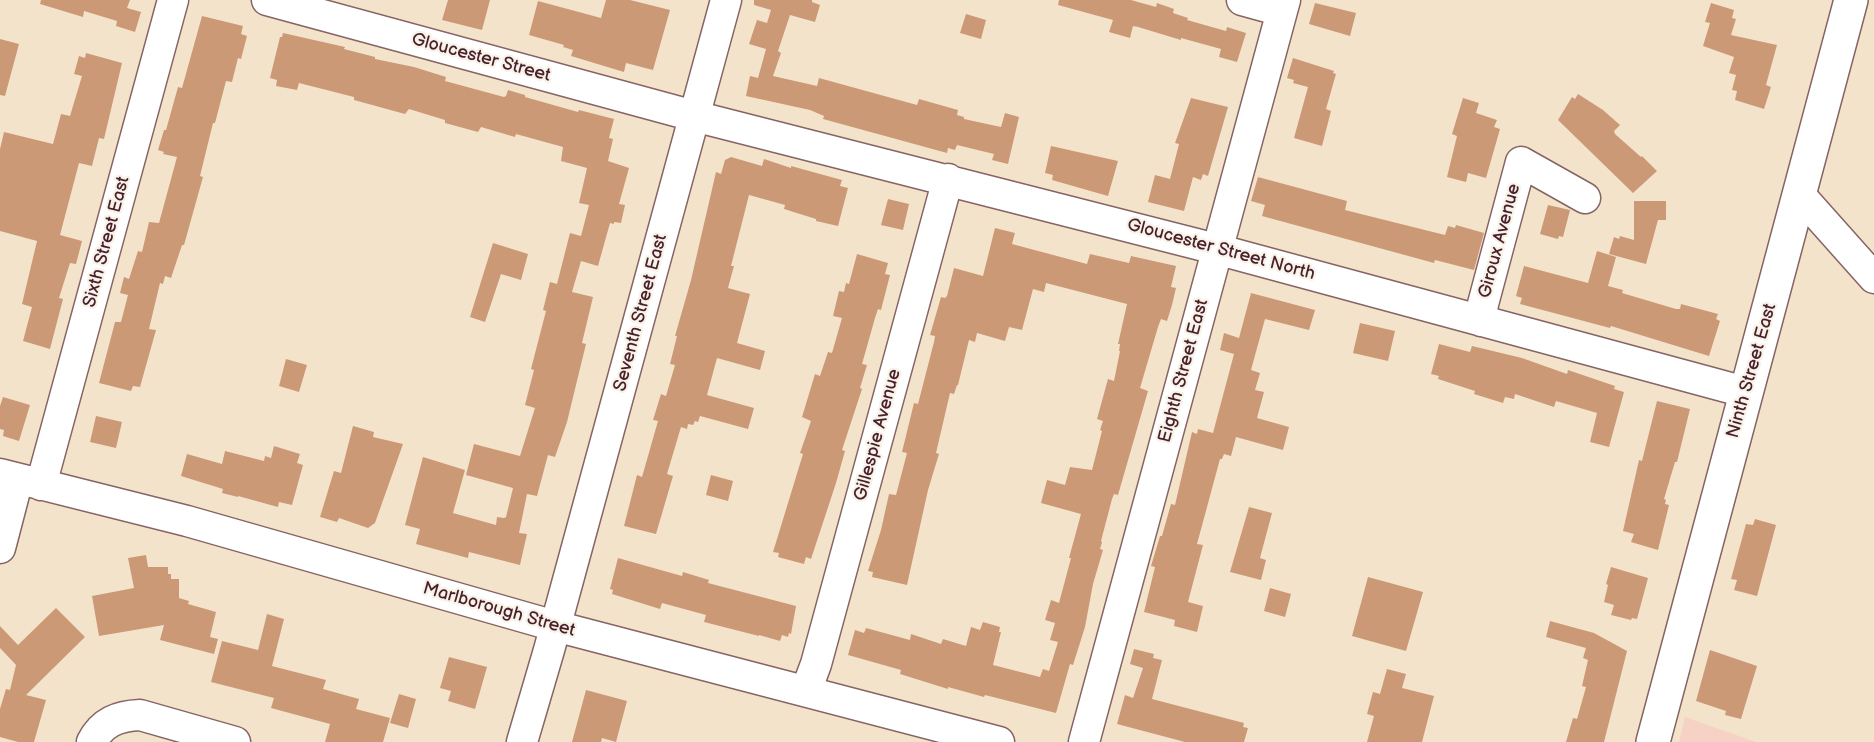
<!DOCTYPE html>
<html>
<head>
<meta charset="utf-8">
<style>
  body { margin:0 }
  canvas { display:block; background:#f4e3cb }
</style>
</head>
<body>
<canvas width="1874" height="742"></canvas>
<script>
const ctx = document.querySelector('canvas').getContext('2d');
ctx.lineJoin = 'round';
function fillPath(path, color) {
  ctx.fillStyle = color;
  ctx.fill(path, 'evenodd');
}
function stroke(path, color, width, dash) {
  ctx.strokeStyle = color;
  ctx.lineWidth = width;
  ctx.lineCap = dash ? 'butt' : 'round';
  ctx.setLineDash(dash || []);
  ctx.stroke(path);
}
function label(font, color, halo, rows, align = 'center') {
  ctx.font = font + ' "Balsamiq Sans",sans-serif';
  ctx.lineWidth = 4.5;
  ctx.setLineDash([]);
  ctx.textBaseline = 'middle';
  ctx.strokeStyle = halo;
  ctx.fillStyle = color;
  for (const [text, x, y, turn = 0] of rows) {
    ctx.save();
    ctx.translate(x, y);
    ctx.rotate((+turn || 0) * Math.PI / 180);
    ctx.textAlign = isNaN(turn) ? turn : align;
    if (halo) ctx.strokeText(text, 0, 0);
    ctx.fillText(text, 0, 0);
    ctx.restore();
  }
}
const built = new Path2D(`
  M1685 717 1756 742H1679Z`);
const building = new Path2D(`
  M41 0H130L127 8 141 12 135 32 116 26 117 21 84 11 83 17 40 4Z
  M448 0H490L482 30 442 20Z
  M606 0H630L670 10 653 70 626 63 624 72 571 56 573 50 563 47 564 45 529 35 538 1 601 18Z
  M754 0H812V2L820 5 815 22 790 15 778 51 781 53 773 76 817 86 819 78 917 105 919 99 958 110 957 115 964 117V119L1001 127 1005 113 1019 117 1008 164 992 160 994 154 957 145 955 150 948 148 947 153 823 119 824 116 810 110 746 96 750 76 758 78 766 49 749 44 757 20 767 23 771 10 754 5Z
  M1059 0H1131L1156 7 1157 3 1174 9 1173 13 1188 18 1187 20 1226 31 1227 27 1246 33 1237 62 1219 57 1221 49 1181 38V40L1138 27 1133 26 1130 38 1109 32 1113 20 1058 5Z
  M1315 3 1356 13 1350 36 1309 24Z
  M1711 3 1734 10 1732 18 1736 19 1731 35 1777 45 1766 85 1771 87 1764 109 1735 100 1737 91 1732 90 1736 75 1729 73 1734 57 1703 46 1710 23 1705 22Z
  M966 14 986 20 981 39 960 33Z
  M202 16 243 26 241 34 247 36 241 59 238 58 232 82 226 81 215 123H213L200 176 203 177 184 245H182L171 278 165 276 163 284 160 283 149 329 156 330 140 387 133 386 131 391 99 383 115 322H121L128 295 120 293 124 277 129 279 138 251 142 252 149 222 159 223 177 157 163 154 164 152 158 150 164 130H166L178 87 182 88Z
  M283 33 345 47 344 49 375 57V59L414 67 446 77 445 81 504 97 506 96 508 90 525 95V97L578 112 579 110 614 119 609 138 613 139 608 161 629 168 619 204 625 205 621 223 614 222V224L610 223 598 266 581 261 572 292 593 297 582 343 586 344 567 422 555 457 548 455 537 496 527 494 519 533 527 534 520 565 469 552 468 558 416 544 420 529 405 525 423 457 465 470 453 513 496 525 497 517 504 518 506 517 513 488 466 475 474 444 520 456 535 408 525 405 534 370 531 369 546 311 543 310 550 282 557 284 570 233 581 236 589 205 579 203 587 168 561 161 563 147 516 134 515 137 481 127 478 132 445 123V120L409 109 405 114 354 100V97L299 83 297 90 276 86 277 80 270 78 280 37H282Z
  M0 39 19 44 5 96 0 95Z
  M86 53 122 63 104 139 99 138 92 166 79 163 60 235 82 241 76 264 70 263 59 298 63 299 50 349 23 341 32 307 22 304 37 241 0 231V149L4 132 53 144 61 114 70 116 82 76 74 74 79 56 85 58Z
  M1293 58 1334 71 1333 73 1336 74 1326 109 1331 111 1322 146 1294 138 1308 87 1293 83 1294 80 1287 78Z
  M1578 94 1603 110 1620 125 1614 131 1615 134 1641 157 1642 156 1657 171 1633 193 1558 120 1572 97 1575 99Z
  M1191 98 1228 107 1208 176 1203 174 1201 180 1193 177 1184 211 1148 202 1155 175 1170 179 1179 144 1175 143Z
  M1463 98 1479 103 1476 113 1497 120 1494 127 1500 129 1486 178 1468 173 1466 182 1447 177 1457 136 1452 134Z
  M1051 146 1118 161 1108 196 1052 180 1053 175 1045 173Z
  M731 157 762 166 764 159 791 168V166L842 180 840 186 848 188 838 226 816 221V219L784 209 785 205 749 195 731 266H734L728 288 750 294 737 343 765 351 760 370 717 358 707 395 754 408 748 429 700 416 698 422 695 421 693 425 688 424 687 429 681 427 667 474 673 476 656 534 624 526 637 475 642 477 658 421 653 420 661 394 666 396 675 365 670 364 677 336H675L691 280 716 172 721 174 725 160Z
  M1258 177 1347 201 1345 210 1445 235 1448 226 1455 228 1456 225 1484 233 1474 270 1435 260 1434 263 1262 216 1265 205 1251 201Z
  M888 199 909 204 903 230 881 225Z
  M1634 201H1666V220H1658L1646 264 1609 254 1614 237 1619 239 1620 236 1634 240Z
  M1548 205 1570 210 1563 237 1559 236 1558 239 1540 234Z
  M995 228 1015 233 1012 244 1087 264 1090 254 1129 263 1131 256 1176 266 1171 287 1176 288 1172 305 1167 321 1161 319 1158 327 1140 388 1148 391 1118 495 1114 494 1112 499 1101 541 1102 542 1100 549 1103 550 1093 584 1085 627 1073 665 1070 664 1056 713 985 695 984 697 948 687V689L900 674 901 670 848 655 855 630 864 633 866 628 910 640 911 634 941 644 943 639 966 646 971 627 980 630 983 622 1000 627 999 632H1001L993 665 1040 677 1043 669 1049 671 1058 642 1050 640 1055 623 1045 620 1051 600 1059 603 1071 558H1069L1081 514 1041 503 1047 480 1065 485 1070 467 1092 470 1102 431 1100 430 1103 421 1097 419 1108 379 1114 381 1120 351H1119L1120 344H1118L1127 304 1046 283 1044 292 1033 289 1022 330 1009 327 1005 341 977 333 975 342 969 340 958 385H957L954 394 950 393 936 453 939 454 928 490 907 585 872 577 873 572 868 571 881 530 889 494 896 495 907 453 902 452 914 403 918 404 934 342 935 336 930 335 941 297 945 298 947 296 954 268 983 276Z
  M493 243 528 254 521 280 501 274 485 322 470 317Z
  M1597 251 1616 257 1608 286 1623 290 1622 293 1676 309H1680L1681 304 1718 314 1716 319 1720 321 1709 356 1611 326 1610 328 1520 304 1522 298 1516 296 1524 266 1588 283Z
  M857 254 888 263 885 274 890 275 881 310 878 309 875 318 862 364 867 365 860 388 862 389 842 450 845 451 836 483 811 559 806 557 804 564 778 557 779 553 773 552 803 454 800 453 811 421 802 417 815 374 820 376 828 352 832 353 842 318 833 316 839 291 844 292 846 283 849 284Z
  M1251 293 1315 310 1309 330 1265 319 1251 370 1260 373 1255 390 1264 392 1257 418 1289 427 1283 450 1236 437 1231 456 1224 454 1222 459H1220L1197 544 1203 545 1188 602 1203 606 1197 632 1174 626 1175 620 1144 612 1155 567 1151 566 1160 536H1162L1171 504 1175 505 1192 432 1197 434 1198 429 1213 433 1234 354 1220 350 1224 333 1239 338Z
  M1360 323 1395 331 1388 361 1353 353Z
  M1439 344 1470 352 1472 346 1522 358 1567 374 1568 370 1615 386 1614 389 1624 392 1609 447 1590 442 1597 413 1556 401 1554 407 1515 394 1514 399 1505 397 1503 403 1474 394 1475 391 1438 379 1439 376 1431 374Z
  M286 359 307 365 299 392 279 386Z
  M3 397 30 405 19 441 3 436 4 430 0 429V406Z
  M1657 401 1690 409 1677 462H1675L1664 499 1666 500 1665 504 1669 505 1658 550 1631 542 1634 534 1623 531 1639 460 1642 461Z
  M96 416 122 422 116 448 90 442Z
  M353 426 374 432 373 437 403 444 375 523 368 528 339 518 337 522 320 517 334 471 341 473Z
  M274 446 300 454 297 463 303 465 292 505 279 502 278 507 238 496V497L222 493 223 489 181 476 187 454 222 464 225 451 264 461 265 456 271 458Z
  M711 475 733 481 728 501 706 495Z
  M1249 507 1272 513 1260 558 1266 560 1261 580 1230 572Z
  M1755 519 1776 525 1757 596 1734 590 1737 580 1731 579 1746 524 1753 525Z
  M146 555 148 567H168V574H171V579H179V598L189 601 188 604 216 612 210 637 218 639 214 654 160 640 164 625 99 636 92 596 134 588 128 558Z
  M618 558 682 576 683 572 709 580 708 583 796 606 791 634 789 633 788 637 782 635 780 641 759 635V636L704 622 706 615 662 603 660 609 612 594 613 590 610 589Z
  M1611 567 1648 578 1637 619 1632 618 1631 620 1611 615 1614 605 1604 602 1608 585 1606 584Z
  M1368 577 1423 592 1406 651 1352 636Z
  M1270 588 1291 594 1285 617 1264 611Z
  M56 608 85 637 26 695 46 700 34 742H18L0 737V709L6 689 10 690 16 665 0 648V626L18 645Z
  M267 614 284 619 272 666 326 680 323 689 359 699 356 709 390 718 383 742H325L330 724 271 708 274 698 211 682 222 641 258 650Z
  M1550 621 1594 633 1627 651 1604 742H1566L1573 718 1577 719 1586 687 1582 686 1588 660 1583 658 1586 648 1546 637Z
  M1134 649 1154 654 1153 658 1162 660 1152 699 1244 723 1243 727 1248 728 1244 742H1185L1117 724 1125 695 1133 698 1143 668 1130 664Z
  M1710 650 1757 666 1741 719 1725 715 1726 711 1696 701Z
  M449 657 487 667 475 709 448 701 451 691 440 688Z
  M1387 669 1406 674 1402 688 1434 696 1422 742H1367L1374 716 1367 714 1373 692 1380 694Z
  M586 690 627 701 616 742 602 738 601 742H572Z
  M399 694 416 699 408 728 390 723Z`);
const minor = new Path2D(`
  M267 0 694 116 1216 249 1745 392
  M1242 0 1282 11
  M1800 195 1874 278
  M1481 321 1483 304 1521 162 1585 198
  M0 474 187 521 555 626 999 742
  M41 485 173 0
  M0 548 18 479
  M806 691 816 664 948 179
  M92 742C102 722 118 716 140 715L235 742
  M522 742 549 650 726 0
  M1084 742 1285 0`);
const major = new Path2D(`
  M1653 742C1718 494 1786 247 1851 0`);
const streetNames = [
  ["Gloucester Street",481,58,15],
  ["Giroux Avenue",1500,241,-75],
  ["Sixth Street East",107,242,-75],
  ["Gloucester Street North",1221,250,15],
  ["Seventh Street East",641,313,-75],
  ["Eighth Street East",1184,371,-75],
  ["Ninth Street East",1752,371,-74],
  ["Gillespie Avenue",878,435,-75],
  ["Marlborough Street",499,610,16]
];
fillPath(built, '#f6d2c4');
fillPath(building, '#c97');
stroke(minor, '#866463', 33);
stroke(major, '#866463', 36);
stroke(minor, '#fff', 30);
stroke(major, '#fff', 33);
label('18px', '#4a1f2b', '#f7f3e8', streetNames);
</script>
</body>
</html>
